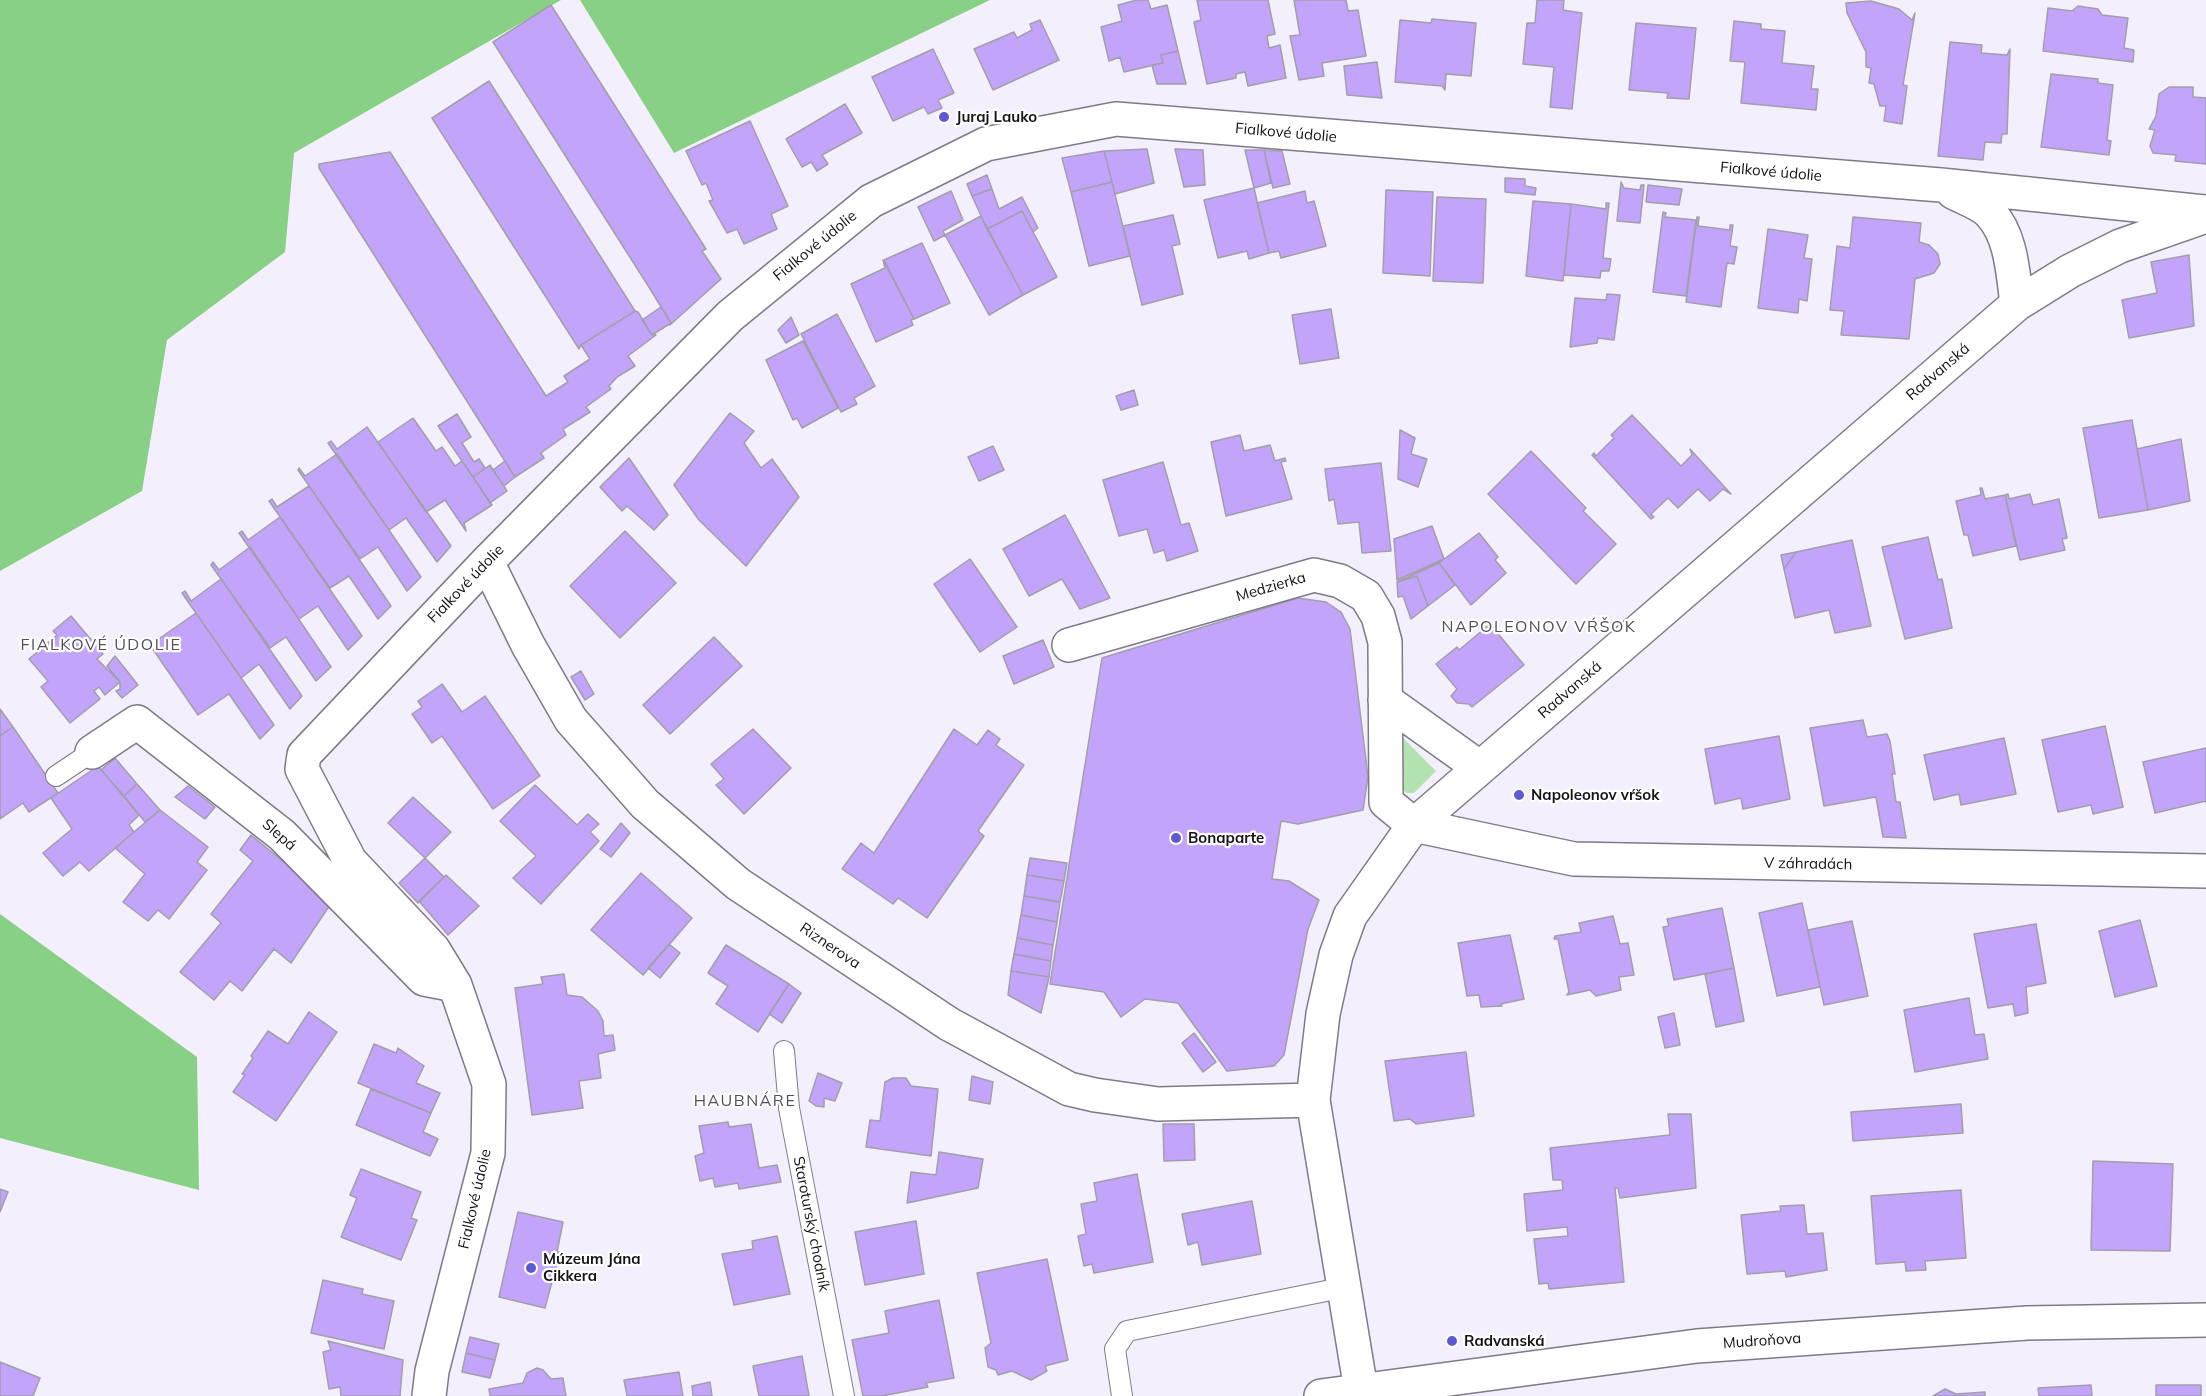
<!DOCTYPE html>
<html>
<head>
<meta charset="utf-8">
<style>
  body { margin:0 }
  canvas { display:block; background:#f4effc }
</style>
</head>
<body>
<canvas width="2206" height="1396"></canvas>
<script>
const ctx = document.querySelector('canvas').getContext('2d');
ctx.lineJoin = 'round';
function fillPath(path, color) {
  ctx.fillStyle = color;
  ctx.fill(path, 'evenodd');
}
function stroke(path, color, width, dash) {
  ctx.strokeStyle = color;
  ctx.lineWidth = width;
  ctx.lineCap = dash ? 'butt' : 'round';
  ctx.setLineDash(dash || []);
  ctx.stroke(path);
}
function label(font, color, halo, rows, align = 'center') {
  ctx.font = font + ' Mulish,sans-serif';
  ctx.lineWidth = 4.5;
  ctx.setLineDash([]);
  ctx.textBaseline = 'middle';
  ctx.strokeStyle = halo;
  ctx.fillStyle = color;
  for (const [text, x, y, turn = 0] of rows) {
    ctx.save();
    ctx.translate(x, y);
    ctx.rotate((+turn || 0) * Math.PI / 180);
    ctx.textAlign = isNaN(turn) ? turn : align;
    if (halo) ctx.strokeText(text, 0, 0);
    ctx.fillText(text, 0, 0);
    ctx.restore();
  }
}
const green = new Path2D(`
  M1396 731 1436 771 1414 793H1406L1396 780Z`);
const forest = new Path2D(`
  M0 0H561L294 153 285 252 167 340 142 491 0 571Z
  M580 0H990L674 153Z
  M0 914 197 1057 199 1190 0 1138Z`);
const building = new Path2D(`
  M1137 0H1148L1151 9 1167 5 1178 51 1161 55 1163 63 1124 72 1120 57 1109 61 1101 27 1122 21 1118 5Z
  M1197 0H1268L1275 34 1267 36 1269 48 1280 45 1286 78 1248 86 1245 72 1236 74V78L1207 84 1194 22 1201 20Z
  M1294 0H1346L1348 11 1358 10 1366 56 1322 63 1324 76 1299 80 1290 36 1300 35Z
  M1537 0H1564L1563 10 1582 13 1572 109 1550 107 1554 67 1523 64 1527 23H1535Z
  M1871 1 1899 9 1912 20 1915 13 1903 85 1907 86 1902 124 1884 121 1886 106H1880L1874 84 1869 83 1871 68 1866 67V52L1847 13 1846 3Z
  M551 5 706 249 702 251 721 279 670 325 671 323 647 284 493 42Z
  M2078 6 2098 9 2102 15 2128 18 2124 48 2134 50 2133 62 2043 51 2048 8 2072 11Z
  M1432 19 1476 23 1471 76 1446 74 1445 90 1442 86 1395 82 1400 20 1431 23Z
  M1040 20 1059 60 993 90 974 49 1014 32 1017 38 1032 30 1030 24Z
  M1734 21 1761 24V29L1785 31 1782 63 1814 66 1811 89H1818L1816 110 1741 103 1745 62 1730 61Z
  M1636 23 1696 28 1689 99 1667 98 1668 93 1629 90Z
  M1950 42 1982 45 1981 53 2007 55 2010 49 2007 134H2002L2001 143 1985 142 1983 160 1938 156Z
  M933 49 954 93 938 100 942 108 928 114 924 107 893 121 872 77Z
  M1178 51 1186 84H1157L1152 65 1163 63 1161 55Z
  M1377 62 1382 98 1347 95 1344 66Z
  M2051 74 2098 79V83L2113 85 2107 140 2111 141 2109 155 2041 147Z
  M489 81 635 311 581 345 579 349 432 118Z
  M2169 87H2193V97L2206 98V164L2175 161 2176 155 2153 153 2150 146 2155 130 2149 129 2156 116 2159 94Z
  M845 104 862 133 822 155 828 164 817 171 811 162 802 167 786 139Z
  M750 121 788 206 771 214 777 229 744 244 737 229 727 233 709 201 713 200 706 183 702 185 686 151Z
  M1147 149 1154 183 1115 194 1104 151Z
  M1175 149 1203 150 1205 185 1184 187Z
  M1245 150H1264L1271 183 1254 188Z
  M1264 150 1282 151 1290 184 1273 188Z
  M1104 151 1112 182 1071 192 1062 158Z
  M390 152 546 396 568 382 564 376 590 359 581 345 635 311 638 312 652 335H656L628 356 635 366 617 377 609 386 611 389 590 404 586 407 590 412 563 429 566 435 541 453 544 458 515 477 319 168V164Z
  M987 175 992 189 972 196 967 184Z
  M1505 178 1525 179V186L1536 188 1535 195 1505 192Z
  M1112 182 1130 256 1089 266 1071 192Z
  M1621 182 1624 188 1640 190 1641 185H1644L1640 223 1617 221Z
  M1648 185 1682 189 1679 205 1646 202Z
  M1254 188 1269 253 1249 259 1247 251 1218 258 1204 200Z
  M992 189 999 209 1022 197 1038 228 1033 232 1022 211 987 229 972 196Z
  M1386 190 1433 192 1430 276 1383 273Z
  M951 191 963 220 943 231 945 235 934 241 918 207Z
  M1305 191 1307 203 1314 201 1326 246 1281 258 1279 251 1269 253 1257 203Z
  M1437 197 1486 199 1483 283 1433 281Z
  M1533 201 1571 204 1563 281 1526 276Z
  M1606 203H1609L1603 258 1611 259 1609 271H1601L1600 278 1564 275 1571 204 1606 209Z
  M1022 211 1057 277 1023 295 987 229Z
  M1663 212 1666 213 1665 217 1696 220 1686 296 1653 292Z
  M1173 215 1180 244 1172 246 1183 294 1142 305 1123 226Z
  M981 216 1023 295 989 315 945 235Z
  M1697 217H1699L1698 226 1730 230V225H1733L1730 246 1737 247 1734 264 1727 263 1721 307 1686 302Z
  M1853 217 1921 223 1919 242 1929 245 1938 254 1940 264 1934 273 1915 279 1909 339 1841 335 1844 311 1830 310 1837 246 1850 248Z
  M1768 229 1808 235 1804 258 1812 259 1807 301 1799 299 1798 313 1758 308Z
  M922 243 950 303 914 319 884 260Z
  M2189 255 2194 326 2129 338 2122 300 2157 293 2151 262Z
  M883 260 914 319 911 320 913 325 876 342 851 284 885 268Z
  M1607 294 1620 295 1614 340 1598 338 1597 343 1570 347 1575 298 1606 300Z
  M661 307 671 323 652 335 642 320Z
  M1331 309 1339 358 1300 364 1292 315Z
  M837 314 875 386 854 398 857 404 841 412 801 334Z
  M791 317 799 335 786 343 778 330Z
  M803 341 838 408 802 428 797 418 793 420 766 360Z
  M1134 390 1138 405 1121 410 1116 396Z
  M730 413 754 431 744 443 761 468 772 459 799 497 746 566 699 520 674 485Z
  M457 414 471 437 462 443 474 462 479 459 485 468 473 477 438 426Z
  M1632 415 1681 466 1692 455 1690 449 1731 494 1723 489 1710 501 1698 489 1678 508 1668 498 1651 514 1654 517 1651 519 1592 455 1594 453 1596 456 1614 438 1611 435Z
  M413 418 436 451 442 447 455 466 462 461 492 505 464 523 466 531 445 500 426 512 378 442Z
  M2132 420 2148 510 2099 518 2083 428Z
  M367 427 451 546 437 562 406 518 389 530 328 443 331 441 337 449Z
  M1400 430 1415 438 1411 454 1427 459 1418 487 1398 479Z
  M1240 435 1244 451 1270 445 1275 461 1285 458 1286 461 1281 462 1292 499 1226 516 1211 442Z
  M2181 439 2190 501 2148 510 2137 449Z
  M993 446 1004 470 979 481 968 457Z
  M1531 451 1586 508 1583 511 1616 544 1576 584 1488 494Z
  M337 454 421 577 407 591 378 547 360 559 298 470 299 468 305 476Z
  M629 458 668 515 654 530 627 506 622 511 600 487Z
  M505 461 515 477 504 486 493 470Z
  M1163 462 1181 525 1189 523 1198 551 1167 561 1164 550 1154 553 1147 529 1119 536 1103 480Z
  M1381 463 1391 551 1362 553 1359 522 1338 524 1334 499 1329 501 1325 469Z
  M490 465 507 491 490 503 473 477Z
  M309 486 391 606 378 619 349 576 330 588 269 501 272 499 277 507Z
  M1980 488H1982L1985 499 2005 495 2016 546 1973 556 1968 535H1964L1956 501 1981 495Z
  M2008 494 2009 499 2030 494 2033 505 2059 499 2067 538 2062 539 2065 550 2020 560 2005 495Z
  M1065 515 1110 598 1080 609 1062 579 1029 596 1003 549Z
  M280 517 362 636 348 650 318 606 299 619 239 533 242 531 248 540Z
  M1432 526 1444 559 1397 580 1394 539Z
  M625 531 676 583 620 638 570 586Z
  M1479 533 1498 557 1495 560 1506 573 1471 605 1439 563Z
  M1928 537 1938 580 1942 579 1952 628 1905 639 1882 547Z
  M1852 540 1871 626 1835 633 1829 610 1795 618 1784 569 1796 552Z
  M250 547 331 667 316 681 286 637 270 648 211 565 213 562 219 570Z
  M1796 552 1784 569 1781 555Z
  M970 559 1017 627 980 652 934 584Z
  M1439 563 1455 585 1428 606 1417 576 1397 582Z
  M1417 576 1428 606 1411 619 1403 596 1398 597 1397 582Z
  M221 579 302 696 290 709 259 664 241 678 182 593 185 591 191 601Z
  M1298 598 1326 602 1341 612 1350 629 1368 777 1363 810 1298 824 1281 821 1272 879 1289 881 1319 900 1308 929 1284 1055 1274 1066 1227 1071 1178 1003 1145 999 1121 1017 1104 992 1050 984 1102 658Z
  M196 613 274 725 260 739 229 694 198 715 150 645Z
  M71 616 103 654 97 659 120 682 105 695 99 687 94 691 100 699 70 723 41 687 48 681 29 659 57 635 53 631Z
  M1490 624 1524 665 1472 707 1469 704 1457 703 1451 696 1457 689 1436 664 1457 647 1459 650Z
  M714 637 742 666 670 734 643 705Z
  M1043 640 1054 667 1014 684 1003 656Z
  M115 656 138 685 122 698 116 691 120 689V682L107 666Z
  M581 671 594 694 585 700 571 677Z
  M442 684 462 712 485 696 540 776 493 809 442 736 432 743 412 714 422 707 418 701Z
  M0 709 13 727 0 736Z
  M1863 720 1867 737 1887 734 1890 741 1895 774H1892L1896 802H1900L1906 838 1883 837 1876 797 1824 806 1810 728Z
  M2105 726 2123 807 2093 814 2091 805 2058 812 2042 740Z
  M13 727 58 793 29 812 23 803 0 819V736Z
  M753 729 791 768 744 814 716 785 724 779 711 764Z
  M954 729 977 745 988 730 1000 739 996 745 1024 765 978 831 984 836 927 918 898 898 893 904 842 869 861 843 874 853Z
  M1779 736 1790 799 1743 809 1741 798 1715 804 1705 749Z
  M2004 738 2016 794 1961 805 1959 794 1934 800 1924 755Z
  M2206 748V803V801L2155 813 2143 762Z
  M115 758 137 784 124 796 101 770Z
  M98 766 139 815 129 825 134 832 89 871 80 862 63 876 43 853 72 829 51 798Z
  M137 784 160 810 145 822 124 796Z
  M535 785 577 825 588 814 599 824 590 832 599 841 541 904 513 878 536 856 500 821Z
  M188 786 215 807 205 819 175 797Z
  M413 797 451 832 425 858 388 823Z
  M160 810 208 847 197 862 207 870 169 919 158 910 148 921 123 902 145 874 115 848Z
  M621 823 630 833 611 857 600 849Z
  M251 835 332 902 291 963 274 949 242 991 230 981 214 1000 180 972 221 923 211 914 253 861 240 850Z
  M425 858 444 877 418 903 399 883Z
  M1030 858 1067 863 1064 881 1027 875Z
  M641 873 692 918 643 975 591 930Z
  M446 875 479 906 448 935 419 901Z
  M1027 875 1064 881 1060 902 1024 896Z
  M1024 896 1060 902 1057 922 1021 915Z
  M1802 903 1820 987 1777 996 1759 913Z
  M1722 908 1734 968 1674 980 1663 927 1669 926 1667 919Z
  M1021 915 1057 922 1053 945 1017 938Z
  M1613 916 1620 944 1628 943 1634 975 1619 977 1621 990 1596 996 1590 990 1567 995 1569 992 1558 939H1554L1555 936 1581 932 1579 923Z
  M2140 920 2157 986 2115 997 2099 931Z
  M1852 921 1868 996 1824 1005 1808 930Z
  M2036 924 2046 983 2026 987 2028 1013 2015 1016 2013 1004 1988 1008 1974 934Z
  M1510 935 1524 999 1501 1004 1502 1006 1481 1007 1479 995 1467 996 1458 943Z
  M1017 938 1053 945 1051 961 1014 954Z
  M669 944 680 953 660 978 648 968Z
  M726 945 789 984 758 1032 716 1004 728 986 708 973Z
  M1014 954 1051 961 1049 977 1011 971Z
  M1734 968 1744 1021 1716 1027 1705 974Z
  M1011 971 1049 977 1041 1013 1008 995Z
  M564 974 567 995 582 997 598 1011 603 1021 604 1036 613 1035 615 1050 598 1054 601 1078 579 1081 583 1108 532 1115 515 988 543 984 541 977Z
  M789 984 801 993 782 1023 769 1014Z
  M1969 998 1975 1035 1984 1034 1988 1059 1915 1072 1904 1010Z
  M309 1012 337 1032 276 1121 233 1092 245 1075 242 1074 253 1058 251 1056 268 1031 288 1044Z
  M1674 1013 1680 1045 1665 1048 1658 1017Z
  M1194 1033 1216 1062 1203 1072 1182 1043Z
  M374 1044 396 1053 398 1048 424 1066 416 1083 440 1093 431 1113 358 1083Z
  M1466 1052 1474 1116 1416 1124 1410 1119 1394 1121 1385 1061Z
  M818 1073 842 1083 835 1101 824 1098V1107L816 1106 809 1101Z
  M972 1076 993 1082 990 1104 969 1100Z
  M893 1078H906L911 1086 938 1089 931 1156 866 1147 870 1120 880 1121 885 1082Z
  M371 1089 431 1113 423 1132 438 1139 430 1156 356 1125Z
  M1961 1104 1963 1133 1853 1141 1851 1112Z
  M1668 1114H1691L1696 1188 1620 1198 1618 1188H1615L1624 1282 1549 1289 1548 1283 1539 1284 1534 1239 1568 1236 1567 1227 1527 1231 1524 1194 1563 1190 1562 1180H1553L1550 1148 1670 1135Z
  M728 1122 729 1127 751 1124 759 1168 777 1165 781 1182 739 1189 738 1183 715 1187 713 1178 700 1181 695 1156 704 1153 699 1126Z
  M1163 1124H1194L1195 1160 1164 1161Z
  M939 1152 983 1159 978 1188 907 1203 911 1172 936 1175Z
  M2093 1161 2173 1164 2170 1251 2091 1250Z
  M361 1169 421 1192 411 1218 417 1220 401 1260 341 1237 357 1198 350 1195Z
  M1137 1174 1153 1262 1094 1273 1092 1264 1084 1266 1078 1236 1086 1234 1081 1204 1097 1201 1094 1183Z
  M0 1189 8 1192 0 1212Z
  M1961 1190 1966 1258 1925 1261 1926 1270 1906 1271 1905 1262 1876 1264 1871 1196Z
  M1252 1201 1261 1254 1202 1265 1198 1242 1188 1245 1182 1214Z
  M1804 1205 1807 1234 1823 1233 1827 1270 1786 1277 1785 1271 1747 1274 1741 1215 1781 1211 1780 1206Z
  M518 1212 563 1222 557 1252H560L545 1308 499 1297Z
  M916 1221 924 1274 865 1285 855 1232Z
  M777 1236 790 1294 734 1305 722 1254 753 1249 752 1241Z
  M1047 1259 1068 1360 1045 1366 1047 1371 1031 1380 1012 1371 998 1375 996 1370 988 1367 985 1348 991 1343 977 1273Z
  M323 1280 363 1289 362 1294 394 1301 384 1349 311 1333Z
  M939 1300 954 1378 926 1383 928 1387 882 1396H863L852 1340 889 1333 885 1311Z
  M470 1337 499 1344 495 1360 466 1353Z
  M328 1341 403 1360 400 1396H341L340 1387 329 1389 323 1352 331 1350Z
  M466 1353 495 1360 490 1378 462 1372Z
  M802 1356 809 1396H759L753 1366Z
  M0 1362 40 1378 33 1396H0Z
  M537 1368 543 1370 551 1379 563 1378 566 1396H490L489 1389 523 1383 527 1373Z
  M679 1372 683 1396H627L624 1380Z
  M710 1382 712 1396H693L692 1386Z
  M2091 1385 2092 1396H2039L2038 1388Z
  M2156 1385H2201V1396H2156Z
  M1945 1389 1956 1394 1985 1392V1396H1933Z`);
const service = new Path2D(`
  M56 776 92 752
  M784 1051 789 1108 844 1396
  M1122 1396 1115 1349 1127 1331 1346 1287`);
const minor = new Path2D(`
  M1953 192C1964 198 1982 204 1990 213 2012 236 2013 275 2017 304
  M487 562 528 645 571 720 645 804 738 884 949 1024 1069 1089 1095 1095 1158 1104 1313 1100
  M1069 645 1314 575 1340 581 1366 596 1378 616 1385 642 1386 802 1414 825 1574 859 2206 871
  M1385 700 1480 768
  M92 752 137 722 282 835 424 979 455 985
  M1361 1390 1313 1100 1323 1014 1336 955 1350 916 1414 825 2017 304 2070 271 2120 246 2206 216
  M429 1396 432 1371 488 1153 489 1084 455 985 433 949 350 861 302 769 304 755 487 562 730 316 871 201 986 144 1116 119 1941 185 2206 212`);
const tertiary = new Path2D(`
  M1321 1396 1697 1346 2027 1323 2206 1320`);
const markers = [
  [944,117,6,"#5d59d1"],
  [1519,795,6,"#5d59d1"],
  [1176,838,6,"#5d59d1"],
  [531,1268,6,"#5d59d1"],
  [1452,1341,6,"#5d59d1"]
];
const poiNames = [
  ["Juraj Lauko",956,117],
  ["Napoleonov vŕšok",1531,795],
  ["Bonaparte",1188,838],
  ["Múzeum Jána",543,1259],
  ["Cikkera",543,1276],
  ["Radvanská",1464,1341]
];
const streetNames = [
  ["Fialkové údolie",1286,133,5],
  ["Fialkové údolie",1771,172,5],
  ["Fialkové údolie",815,246,-39],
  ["Radvanská",1938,372,-41],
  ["Fialkové údolie",466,584,-46],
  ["Medzierka",1271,587,-16],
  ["Radvanská",1570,690,-41],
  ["Slepá",279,835,41],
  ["V záhradách",1808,864,1],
  ["Riznerova",830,946,34],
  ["Fialkové údolie",475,1199,-77],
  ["Staroturský chodník",811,1224,79],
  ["Mudroňova",1762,1341,-4]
];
const neighbourhoodNames = [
  ["NAPOLEONOV VŔŠOK",1539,627],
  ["FIALKOVÉ ÚDOLIE",101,645],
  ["HAUBNÁRE",745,1101]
];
fillPath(green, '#b3e3b0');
fillPath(forest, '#88d085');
fillPath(building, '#c3a4fb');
stroke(building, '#a29eaa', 1.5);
stroke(service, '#7e7b86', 22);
stroke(minor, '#7e7b86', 36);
stroke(tertiary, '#7e7b86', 36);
stroke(service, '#fff', 20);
stroke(minor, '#fff', 33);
stroke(tertiary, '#fff', 33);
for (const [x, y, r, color] of markers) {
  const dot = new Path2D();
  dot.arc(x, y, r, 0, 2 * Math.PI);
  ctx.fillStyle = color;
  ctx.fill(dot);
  stroke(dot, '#fff', 2);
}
label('bold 15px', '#151317', '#fff', poiNames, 'left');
label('15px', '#151317', '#fff', streetNames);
ctx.letterSpacing = '1.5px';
label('16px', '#524e59', '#fff', neighbourhoodNames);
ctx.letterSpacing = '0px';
</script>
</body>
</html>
